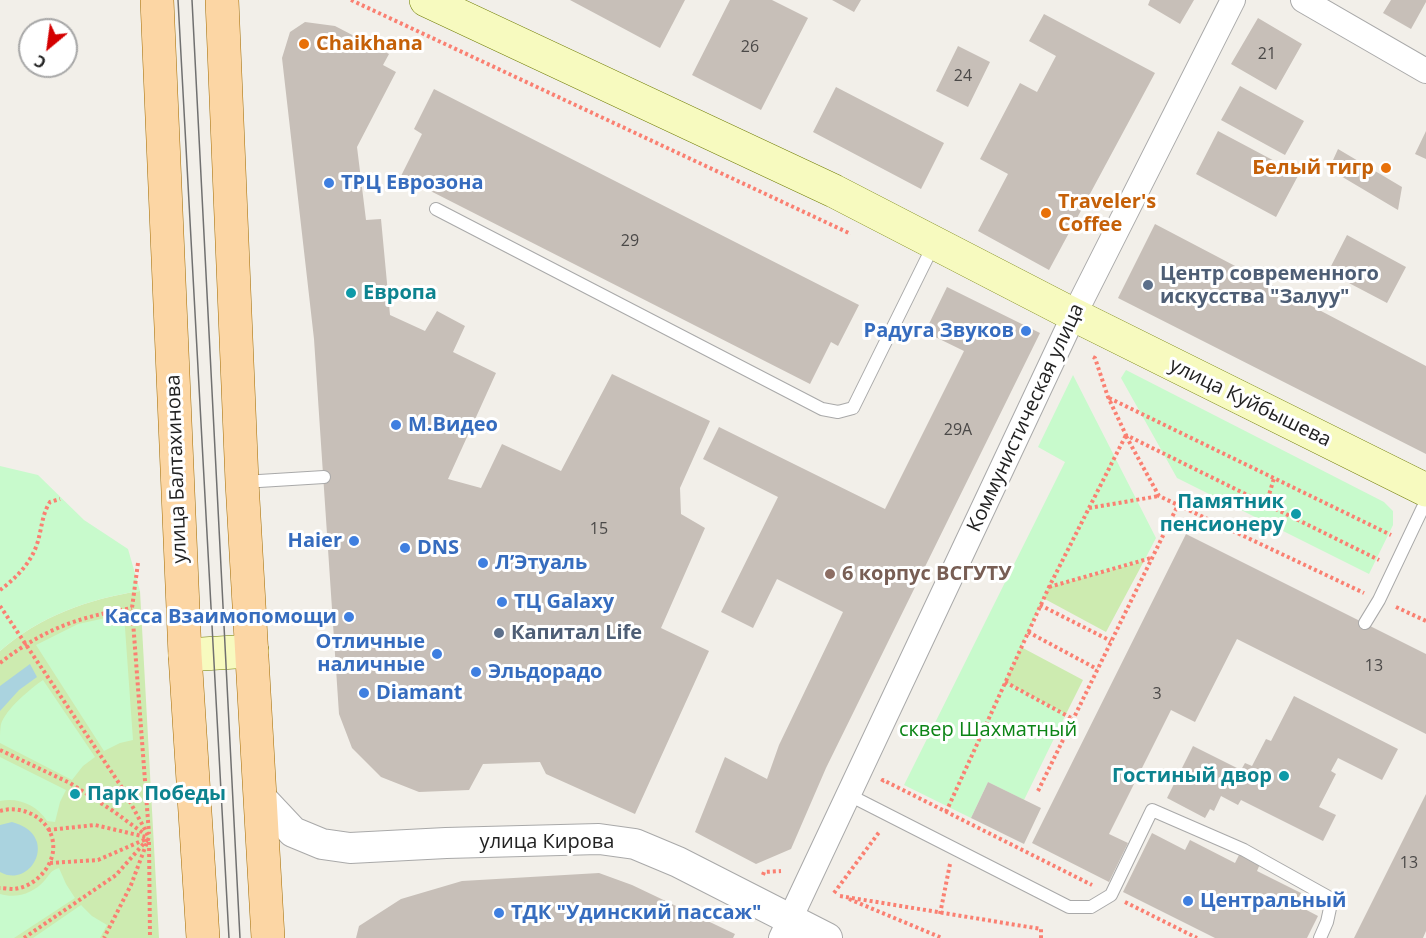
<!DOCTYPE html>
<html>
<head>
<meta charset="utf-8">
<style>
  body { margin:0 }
  #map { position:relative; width:1426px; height:938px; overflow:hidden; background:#f2efe9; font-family:"Open Sans",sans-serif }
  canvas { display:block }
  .north { position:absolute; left:18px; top:18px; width:60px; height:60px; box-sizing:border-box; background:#fff; border:2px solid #a7a7a7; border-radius:50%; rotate:209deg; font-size:16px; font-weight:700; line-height:24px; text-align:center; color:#222 }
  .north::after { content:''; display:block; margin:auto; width:21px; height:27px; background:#d40000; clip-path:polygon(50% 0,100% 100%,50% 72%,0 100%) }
</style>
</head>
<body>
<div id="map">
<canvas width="1426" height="938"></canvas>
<div class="north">С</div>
</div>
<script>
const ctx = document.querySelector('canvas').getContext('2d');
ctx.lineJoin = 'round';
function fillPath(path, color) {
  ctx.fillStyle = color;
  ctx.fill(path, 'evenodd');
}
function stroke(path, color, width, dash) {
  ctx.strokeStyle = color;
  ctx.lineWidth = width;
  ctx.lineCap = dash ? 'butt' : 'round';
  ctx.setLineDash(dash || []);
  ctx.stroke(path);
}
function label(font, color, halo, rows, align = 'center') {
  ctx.font = font + ' "Open Sans",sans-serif';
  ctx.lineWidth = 6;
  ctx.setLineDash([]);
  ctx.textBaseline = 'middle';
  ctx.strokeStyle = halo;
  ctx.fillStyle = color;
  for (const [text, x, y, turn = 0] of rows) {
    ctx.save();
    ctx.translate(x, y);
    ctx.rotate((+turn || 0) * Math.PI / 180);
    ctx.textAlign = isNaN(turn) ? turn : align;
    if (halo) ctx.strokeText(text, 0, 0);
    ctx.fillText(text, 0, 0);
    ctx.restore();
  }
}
const grass = new Path2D(`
  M1144 561 1106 632 1043 598 1049 587Z
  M140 591 159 938H0V651C40 616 88 599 140 591Z
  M1021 647 1083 680 1066 714 1005 682Z`);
const park = new Path2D(`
  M1126 370 1384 502 1393 511V525L1369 574 1177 478 1121 378Z
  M1073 375 1156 538 1144 561 1049 587 1005 682 1066 714 1024 800 988 782 971 818 904 785 1065 462 1038 447Z
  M0 466 38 475 84 520 128 549 140 591C88 599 40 616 0 651Z
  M124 614 133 740 120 743 104 751 36 645 78 624Z
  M43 680 95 757 83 766 72 780 0 743C0 737 0 729 1 724 6 709 30 689 43 680Z
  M0 757 66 790 60 802 55 822 47 821C37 805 18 797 0 801Z
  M59 868 66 884 75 898 14 938H0V894C17 899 34 893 45 880 51 873 50 871 59 868Z
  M81 905 92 916 107 925 100 938H33Z`);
const water = new Path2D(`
  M30 664 37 677 19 690 0 711V686Z
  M12 822C61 835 31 890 0 872V825Z`);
const building = new Path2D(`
  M570 0H685L660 48Z
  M730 0H772L808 18 761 110 692 75Z
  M832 0H861L854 12Z
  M1150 0H1194L1180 24 1148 5Z
  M1391 0H1426V2L1411 29 1383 13Z
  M1044 14 1155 73 1049 270 978 231 1008 174 980 159 1020 83 1037 92 1056 56 1029 41Z
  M1258 18 1302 44 1276 90 1231 64Z
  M305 22 335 26 389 54 383 65 396 72 357 147 366 220 381 219 390 315 425 331 437 311 465 326 453 352 496 373 448 479 481 488 502 444 561 471 612 374 710 421 680 488 681 514 705 528 661 628 709 651 635 814 546 774 540 762 483 764 469 790 419 792 381 777 352 748 339 714 314 339 282 58 290 32Z
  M958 46 990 62 968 107 936 91Z
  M1240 86 1304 121 1285 155 1221 120Z
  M836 87 944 143 921 189 813 132Z
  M434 89 859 305 838 346 831 342 810 384 401 176 422 134 414 129Z
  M1218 131 1299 174 1276 217 1196 174Z
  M1426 131V159L1415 154Z
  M1338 149 1402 187 1398 210 1329 169Z
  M1155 224 1426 366V454L1118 298Z
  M1347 235 1406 267 1387 303 1328 272Z
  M947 287 1040 333 826 768 791 849 756 864 695 832 725 757 767 779 779 745 843 612 777 579 753 628 721 612 778 497 703 459 719 427 885 509 964 351 925 332Z
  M1186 534 1426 654V734L1237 639 1195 722 1171 710 1109 834 1128 843 1109 882 1032 843Z
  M1294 696 1398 749 1382 780 1338 758 1331 771 1336 774 1319 807 1336 815 1323 841 1241 800 1238 805 1221 796 1214 811 1210 809 1205 818 1167 798 1193 746 1241 770 1245 763 1252 766 1266 739 1271 741Z
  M988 782 1041 808 1024 844 971 818Z
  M1426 794V931L1423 938H1354Z
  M1152 833 1185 850 1190 840 1235 863 1240 853 1260 864 1257 871 1301 893 1295 904 1318 916 1307 938H1215L1123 892Z
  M599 873 632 885 735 934 733 938H356L359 926 401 899 462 881Z`);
const path = new Path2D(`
  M351 0 851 234
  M1093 357 1095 358 1108 397 1126 435 1379 560
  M1109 398 1391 535
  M1126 436 1159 496 1364 593
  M1266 505 1274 478
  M1089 508 1159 496
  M138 563 132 608 149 834
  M1049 587 1151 558
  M0 590C15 579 29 565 36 547 42 531 41 516 50 502L60 499
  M1040 605 1111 641
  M0 606 123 789 149 837 131 885 104 938
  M1396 607 1426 621
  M1028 632 1097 669
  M0 663C44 629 78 617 132 608
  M1005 682 1073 719
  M0 750 70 783 113 811 146 835
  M882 782 883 780 1092 885
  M1038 791 1178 505
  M0 811C22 804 51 819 53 843 56 865 35 887 14 889 10 889 4 888 0 888
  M946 812 1049 587 1126 435
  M48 830 95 825 146 837
  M149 842 150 938
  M50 863 98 860 146 839
  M763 875 764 872 781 871
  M834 893 880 831
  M840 896 1041 929V938
  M849 899 942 938
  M1125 902 1197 938
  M940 914 950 864
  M24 938 116 875 147 840`);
const service = new Path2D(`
  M436 209 822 409 838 412 853 408 934 244
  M243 482 324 477
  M1365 623 1379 600 1426 501
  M849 795 1069 907H1091L1111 895 1152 810 1244 850 1332 899 1327 922 1320 938`);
const minor = new Path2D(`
  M1303 0 1426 71
  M781 938 1074 315 1233 0`);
const tertiary = new Path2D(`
  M262 799 293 832 322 844 350 848 446 843 599 839 635 844 678 862 827 938`);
const secondary = new Path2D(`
  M426 0 834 191 1074 315 1426 490
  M185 655 252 651`);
const primary = new Path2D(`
  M157 0 185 655 203 938
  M222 0 242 482 268 938`);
const tram = new Path2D(`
  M178 0 229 938
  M192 0 240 938`);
const markers = [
  [304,44,6,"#e8710a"],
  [1386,168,6,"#e8710a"],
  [329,183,6,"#3f7fe0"],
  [1046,213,6,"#e8710a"],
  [1148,285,6,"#5c6f8a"],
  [351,293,6,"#0f9aa8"],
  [1026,331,6,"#3f7fe0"],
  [396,425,6,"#3f7fe0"],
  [1296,514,6,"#0f9aa8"],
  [354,541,6,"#3f7fe0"],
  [405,548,6,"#3f7fe0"],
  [483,563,6,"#3f7fe0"],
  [830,574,6,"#8d6e63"],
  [502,602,6,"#3f7fe0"],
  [349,617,6,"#3f7fe0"],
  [499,633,6,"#5c6f8a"],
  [437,654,6,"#3f7fe0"],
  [476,672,6,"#3f7fe0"],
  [364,693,6,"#3f7fe0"],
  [1284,776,6,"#0f9aa8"],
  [75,794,6,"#0f9aa8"],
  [1188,901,6,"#3f7fe0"],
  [499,913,6,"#3f7fe0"]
];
const numberNames = [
  ["26",750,47],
  ["21",1267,54],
  ["24",963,76],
  ["29",630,241],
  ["29А",958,430],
  ["15",599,529],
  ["13",1374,666],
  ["3",1157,694],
  ["13",1409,863]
];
const foodNames = [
  ["Chaikhana",316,44],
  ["Белый тигр",1374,168,"right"],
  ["Traveler's",1058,202],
  ["Coffee",1058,225]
];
const shopNames = [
  ["ТРЦ Еврозона",341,183],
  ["Радуга Звуков",1014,331,"right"],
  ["М.Видео",408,425],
  ["Haier",342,541,"right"],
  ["DNS",417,548],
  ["Л’Этуаль",495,563],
  ["ТЦ Galaxy",514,602],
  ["Касса Взаимопомощи",337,617,"right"],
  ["Отличные",425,642,"right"],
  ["наличные",425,665,"right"],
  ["Эльдорадо",488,672],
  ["Diamant",376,693],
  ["Центральный",1200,901],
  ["ТДК \"Удинский пассаж\"",511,913]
];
const serviceNames = [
  ["Центр современного",1160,274],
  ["искусства \"Залуу\"",1160,297],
  ["Капитал Life",511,633]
];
const cultureNames = [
  ["Европа",363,293],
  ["Памятник",1284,502,"right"],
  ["пенсионеру",1284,525,"right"],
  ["Гостиный двор",1272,776,"right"],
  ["Парк Победы",87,794]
];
const streetNames = [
  ["улица Куйбышева",1250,403,26],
  ["Коммунистическая улица",1026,418,-65],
  ["улица Балтахинова",177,469,-92],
  ["улица Кирова",547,842]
];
const educationNames = [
  ["6 корпус ВСГУТУ",842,574]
];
const parkNames = [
  ["сквер Шахматный",988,730]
];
fillPath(grass, '#cdebb0');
fillPath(park, '#c8facc');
fillPath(water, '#aad3df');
fillPath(building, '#c7bfb8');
stroke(service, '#a9a9a9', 14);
stroke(minor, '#a9a9a9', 26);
stroke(tertiary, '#a9a9a9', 32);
stroke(secondary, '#707d05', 34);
stroke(primary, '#a06b00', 34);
stroke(path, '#fa8072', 4, [3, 3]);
stroke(service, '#fff', 12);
stroke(minor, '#fff', 24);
stroke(tertiary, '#fff', 30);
stroke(secondary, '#f7fabf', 33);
stroke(primary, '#fcd6a4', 33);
stroke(tram, '#707070', 1.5);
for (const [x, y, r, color] of markers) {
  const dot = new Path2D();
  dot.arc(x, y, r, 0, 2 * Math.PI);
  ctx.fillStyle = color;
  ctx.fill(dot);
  stroke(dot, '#fff', 2);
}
label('16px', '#4b4948', null, numberNames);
label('bold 20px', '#c56008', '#fff', foodNames, 'left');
label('bold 20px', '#366cbe', '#fff', shopNames, 'left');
label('bold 20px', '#4e5e75', '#fff', serviceNames, 'left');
label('bold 20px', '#0d838f', '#fff', cultureNames, 'left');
label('20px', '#222', '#fff', streetNames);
label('bold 20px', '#785e54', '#fff', educationNames, 'left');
label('20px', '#0c8416', '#fff', parkNames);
</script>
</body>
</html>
